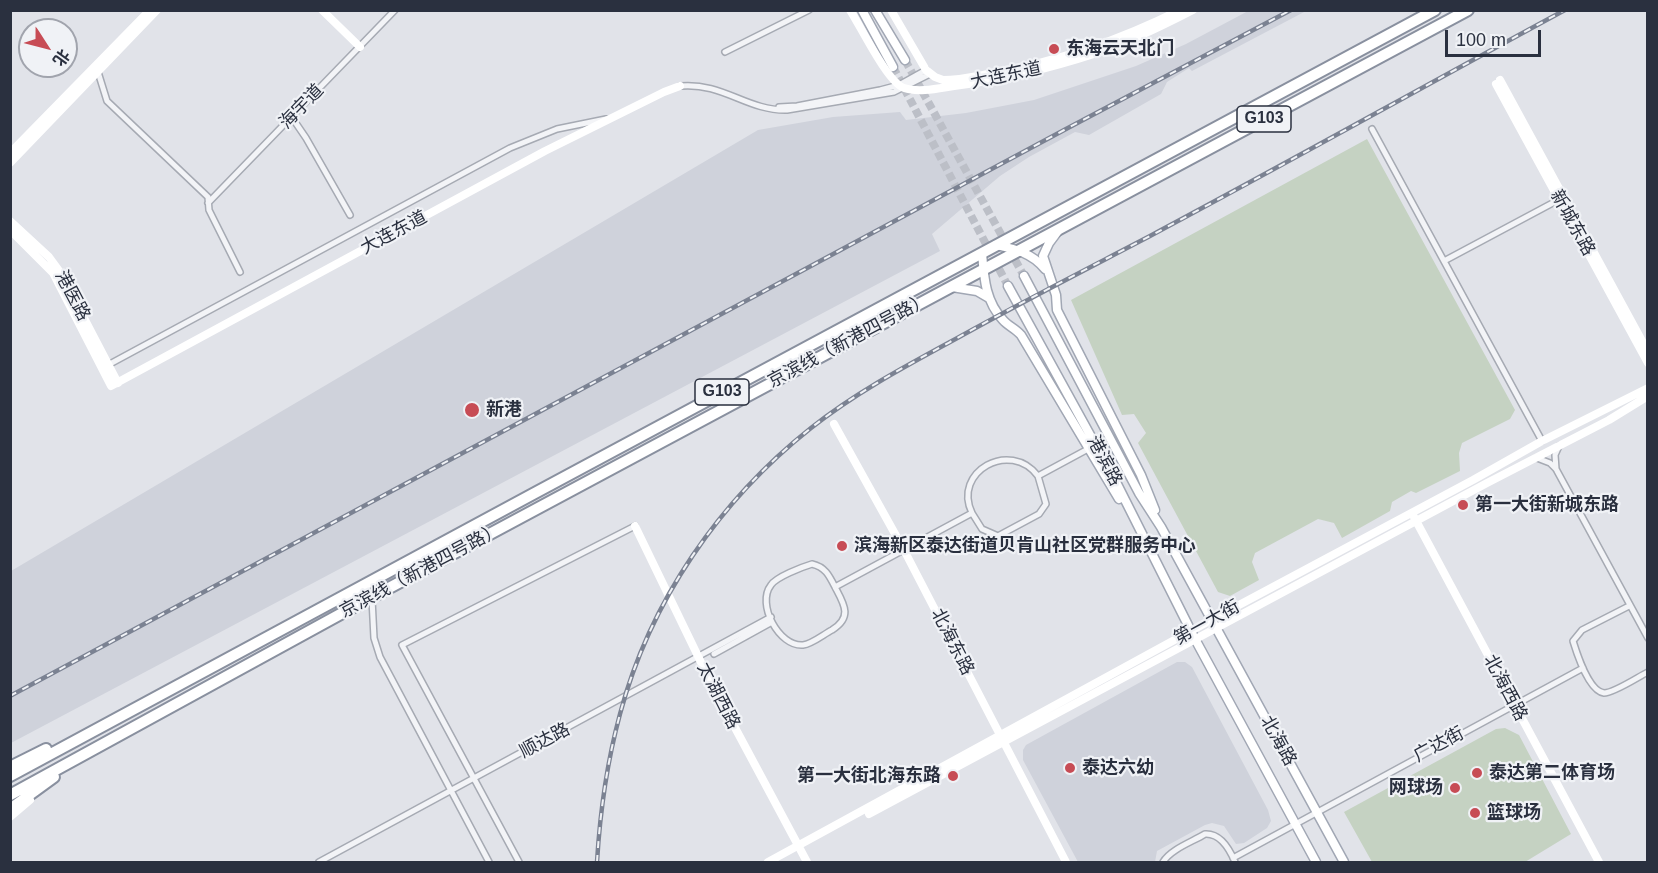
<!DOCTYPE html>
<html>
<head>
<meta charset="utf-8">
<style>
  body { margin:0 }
  #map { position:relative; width:1658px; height:873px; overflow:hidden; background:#e1e3e9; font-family:Helvetica,"Noto Sans SC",sans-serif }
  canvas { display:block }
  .frame { position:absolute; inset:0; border:12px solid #2a303f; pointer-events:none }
  .north { position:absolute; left:18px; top:18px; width:60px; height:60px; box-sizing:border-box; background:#f0f2f6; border:2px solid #a1a4ad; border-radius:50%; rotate:126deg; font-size:16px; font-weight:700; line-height:24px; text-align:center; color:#2a303f }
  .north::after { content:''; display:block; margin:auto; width:21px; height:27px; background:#c74c55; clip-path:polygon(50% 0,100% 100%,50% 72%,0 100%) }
  .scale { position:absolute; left:1445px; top:30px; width:96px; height:27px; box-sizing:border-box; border:3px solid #2a303f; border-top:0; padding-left:8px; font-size:18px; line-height:21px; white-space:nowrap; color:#2a303f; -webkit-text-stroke:4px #f0f2f6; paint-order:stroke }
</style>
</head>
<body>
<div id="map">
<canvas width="1658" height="873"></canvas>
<div class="frame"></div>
<div class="north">北</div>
<div class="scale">100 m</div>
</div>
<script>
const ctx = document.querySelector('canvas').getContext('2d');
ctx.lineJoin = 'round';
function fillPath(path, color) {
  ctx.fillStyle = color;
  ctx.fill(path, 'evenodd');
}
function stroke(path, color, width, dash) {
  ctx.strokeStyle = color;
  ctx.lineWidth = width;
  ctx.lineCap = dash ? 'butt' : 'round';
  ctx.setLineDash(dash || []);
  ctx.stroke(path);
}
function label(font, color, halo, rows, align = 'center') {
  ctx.font = font + ' Helvetica,"Noto Sans SC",sans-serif';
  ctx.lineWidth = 4.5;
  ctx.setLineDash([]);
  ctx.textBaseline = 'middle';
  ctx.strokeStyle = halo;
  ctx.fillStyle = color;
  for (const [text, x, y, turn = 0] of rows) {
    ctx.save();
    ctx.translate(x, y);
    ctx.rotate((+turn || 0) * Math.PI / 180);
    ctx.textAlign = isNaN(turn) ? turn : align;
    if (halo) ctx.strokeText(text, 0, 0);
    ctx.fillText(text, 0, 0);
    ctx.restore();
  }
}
const built = new Path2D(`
  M1250 10 1306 11 1192 71 1189 68 1167 82 1161 94 1089 135 1075 132 1029 157 1000 176 932 234 940 251 11 743V571L758 130 833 117 900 112 906 120 966 113 1034 100 1136 66 1186 44Z
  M1177 662H1185L1192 667 1268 810 1271 821 1267 828 1244 843 1236 844 1224 826 1212 823 1205 825 1157 851 1155 862H1078L1023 760V750L1026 745Z`);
const green = new Path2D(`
  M1367 139 1515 410 1510 419 1462 443 1459 453 1460 471 1416 493 1411 491 1392 502 1390 511 1342 538 1334 523 1318 519 1255 553 1252 562 1259 580 1230 596 1218 592 1138 443 1146 433 1134 414 1122 415 1071 300Z
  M1505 728 1519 735 1571 834 1525 862H1372L1344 812 1496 729Z`);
const primaryTunnel = new Path2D(`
  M905 60 1024 276
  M893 67 1008 286`);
const street = new Path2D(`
  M725 52 809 10
  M98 72 107 101 208 197 209 210 240 272
  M680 86C723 82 747 111 787 110L894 92 930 74
  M779 107 797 106 880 90 899 85 926 70
  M291 116 306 138 350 215
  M1372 129 1542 441
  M208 203 395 10
  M1444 261 1562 198
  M108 365 510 148 557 129 606 119
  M1537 458 1550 463 1556 469 1648 638
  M1556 469 1555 455 1559 446
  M972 513C952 472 1010 439 1038 476
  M835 587C829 575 825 567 812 564 802 567 776 577 771 585 756 604 779 647 803 645 812 644 824 634 832 630 853 617 844 604 835 587L972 513 982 529 998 536 1039 514 1046 504 1038 476 1088 449
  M372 599 374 638 380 657 489 862
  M1629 606 1582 630 1573 641C1577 654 1589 691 1604 693 1614 693 1638 677 1648 672
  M714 654 772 622
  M1233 858 1583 668
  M319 862 771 617
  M519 862 402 645 635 526
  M1163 862C1171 849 1192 842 1205 834 1221 833 1230 850 1235 862`);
const secondary = new Path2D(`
  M322 10 360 47
  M850 10C861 27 888 83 904 88 919 93 940 88 954 86 1003 80 1051 68 1097 53 1130 42 1162 26 1193 10
  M891 10 926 70 935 77 943 80C960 80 976 76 993 73 1059 61 1120 40 1180 10
  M1500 80 1648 352
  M1496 84 1648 363
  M10 153 150 10
  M10 163 157 10
  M10 221 49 257 60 272 118 383
  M10 230 53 273 111 386 545 151 664 92 680 86
  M834 424 904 550 1066 862
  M1414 517 1599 862
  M635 526 710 681 807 862
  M869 814 1487 483 1609 420 1648 396
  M10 817 30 800
  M768 862 1211 620 1473 480 1542 441 1648 388`);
const primary = new Path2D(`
  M862 10 893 67
  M875 10 905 60
  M1058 231 1049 243 1043 256 1056 295 1057 310 1141 475 1155 510
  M996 245C1015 249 1032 253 1045 269
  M982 253C984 277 985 301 1003 320 1008 326 1015 328 1021 335L1119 499
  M1024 276 1139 493 1161 527 1344 862
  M1008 286 1117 484 1195 639 1316 862
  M952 287 977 291 989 298`);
const highway = new Path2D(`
  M10 767 46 749
  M10 776 533 494 1435 10
  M10 795 346 611 1468 10
  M10 809 54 777`);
const rail = new Path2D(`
  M10 696 1066 129 1291 10
  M597 862C600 812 607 762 620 714 650 601 720 500 811 428 854 394 902 368 950 342 1016 305 1083 271 1150 236 1289 162 1426 85 1565 10`);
const markers = [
  [1054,49,6,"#c74c55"],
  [472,410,8,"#c74c55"],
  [1463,505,6,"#c74c55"],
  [842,546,6,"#c74c55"],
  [1070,768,6,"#c74c55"],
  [1477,773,6,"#c74c55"],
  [953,776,6,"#c74c55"],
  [1455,788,6,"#c74c55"],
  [1475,813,6,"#c74c55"]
];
const shields = [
  [1264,119,54],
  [722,392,54]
];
const shieldNames = [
  ["G103",1264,119],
  ["G103",722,392]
];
const poiNames = [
  ["东海云天北门",1066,49],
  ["新港",486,410],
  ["第一大街新城东路",1475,505],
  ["滨海新区泰达街道贝肯山社区党群服务中心",854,546],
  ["泰达六幼",1082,768],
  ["泰达第二体育场",1489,773],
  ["第一大街北海东路",941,776,"right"],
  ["网球场",1443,788,"right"],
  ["篮球场",1487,813]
];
const streetNames = [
  ["大连东道",1006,76,-12],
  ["海宇道",302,107,-46],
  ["新城东路",1572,223,61],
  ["大连东道",394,233,-28],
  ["港医路",72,296,62],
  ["京滨线（新港四号路）",849,341,-28],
  ["港滨路",1104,461,62],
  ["京滨线（新港四号路）",421,571,-28],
  ["第一大街",1207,623,-29],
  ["北海东路",952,642,63],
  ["北海西路",1505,688,62],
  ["太湖西路",718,696,63],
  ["顺达路",545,741,-28],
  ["北海路",1278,741,61],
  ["广达街",1439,745,-28]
];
fillPath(built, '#cfd2db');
fillPath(green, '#c5d2c2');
stroke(primaryTunnel, '#bcbfc7', 8, [8, 4]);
stroke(street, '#a6aab3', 8);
stroke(primary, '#a1a7b4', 11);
stroke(highway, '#89909f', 14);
stroke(street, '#f3f4f7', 5);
stroke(secondary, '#fff', 8);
stroke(primary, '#fff', 8);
stroke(highway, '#fff', 10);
stroke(rail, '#7b8292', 4.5);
stroke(rail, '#f0f2f6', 2, [7]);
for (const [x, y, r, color] of markers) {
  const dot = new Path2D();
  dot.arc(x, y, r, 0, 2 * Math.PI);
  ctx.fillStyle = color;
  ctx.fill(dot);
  stroke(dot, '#f0f2f6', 2);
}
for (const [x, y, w] of shields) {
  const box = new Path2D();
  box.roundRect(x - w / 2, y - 13, w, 26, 4.5);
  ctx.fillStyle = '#f0f2f6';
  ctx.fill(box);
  stroke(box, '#2a303f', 1.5);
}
label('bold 16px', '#2a303f', null, shieldNames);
label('bold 18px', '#2a303f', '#f0f2f6', poiNames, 'left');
label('18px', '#2a303f', '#f0f2f6', streetNames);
</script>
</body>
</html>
